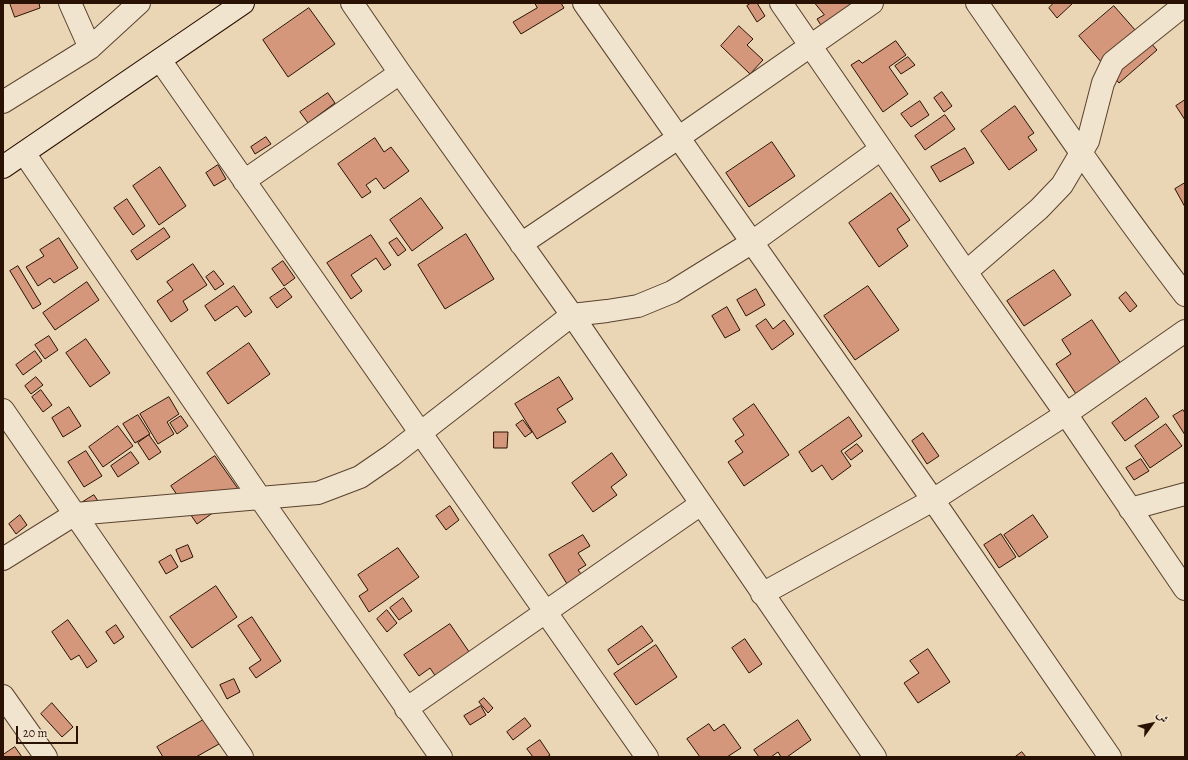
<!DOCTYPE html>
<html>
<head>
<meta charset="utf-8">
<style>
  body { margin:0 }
  #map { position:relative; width:1188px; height:760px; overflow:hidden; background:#ead6b4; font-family:Alegreya,Amiri,serif }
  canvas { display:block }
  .frame { position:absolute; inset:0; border:4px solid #291103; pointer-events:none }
  .north { position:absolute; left:1132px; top:704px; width:40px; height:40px; -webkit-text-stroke:3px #f1e4ce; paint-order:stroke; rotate:57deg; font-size:11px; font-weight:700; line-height:16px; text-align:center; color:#291103 }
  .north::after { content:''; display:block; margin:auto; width:14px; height:18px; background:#291103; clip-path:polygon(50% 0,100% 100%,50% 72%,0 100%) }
  .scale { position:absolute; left:16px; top:726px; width:62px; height:18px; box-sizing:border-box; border:2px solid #291103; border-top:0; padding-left:5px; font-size:12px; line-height:14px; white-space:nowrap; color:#291103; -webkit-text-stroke:3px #f1e4ce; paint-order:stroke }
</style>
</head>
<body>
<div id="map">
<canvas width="1188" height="760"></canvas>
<div class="frame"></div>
<div class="north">ش</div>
<div class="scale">20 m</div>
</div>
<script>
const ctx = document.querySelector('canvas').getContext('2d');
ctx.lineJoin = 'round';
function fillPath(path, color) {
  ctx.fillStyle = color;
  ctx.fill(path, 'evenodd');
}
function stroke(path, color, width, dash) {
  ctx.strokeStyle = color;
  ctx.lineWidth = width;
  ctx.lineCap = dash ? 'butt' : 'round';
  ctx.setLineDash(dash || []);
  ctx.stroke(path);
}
const building = new Path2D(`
  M10 3H39L40 8 15 17Z
  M535 3H561L564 8 521 34 513 22 537 8Z
  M751 3H757L765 16 757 22 747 6Z
  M815 3H869L826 33 817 19 824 15Z
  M1054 3H1073L1057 18 1049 8Z
  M1114 6 1136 31 1142 33 1157 50 1119 83 1079 36Z
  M309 8 335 44 288 77 263 40Z
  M739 26 753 39 747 45 763 60 750 74 721 46Z
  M896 41 906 55 889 67 908 94 883 112 851 65 859 60 862 63Z
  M908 57 915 65 901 74 895 66Z
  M942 92 952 106 944 112 934 98Z
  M328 93 335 103 308 123 300 112Z
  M1185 100V120L1176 106Z
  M920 101 929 115 911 127 901 114Z
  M1015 106 1034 133 1028 137 1037 150 1009 170 981 131Z
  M945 115 955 129 925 150 915 136Z
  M266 137 271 144 255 154 251 147Z
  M375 138 384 152 391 147 409 171 384 189 376 178 366 185 371 192 362 198 338 164Z
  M772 142 795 176 749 207 726 173Z
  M965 148 974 163 940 182 931 167Z
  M218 165 226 179 214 186 206 173Z
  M160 167 186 206 159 225 133 186Z
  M1185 183V207L1175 189Z
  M891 193 910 220 897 229 908 246 879 267 849 223Z
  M421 198 443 228 412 251 390 220Z
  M127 199 145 226 133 235 114 208Z
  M164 228 170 237 137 260 131 251Z
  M466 234 494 279 445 309 418 265Z
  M371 235 391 265 384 270 376 258 351 275 362 291 351 299 327 263Z
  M59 238 78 268 54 283 50 278 38 286 26 267 44 256 40 250Z
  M397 238 406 250 398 256 389 243Z
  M283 261 295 278 284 286 272 269Z
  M193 264 207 285 183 301 188 310 171 322 157 301 173 290 167 282Z
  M18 266 41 304 33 309 10 271Z
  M1054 270 1071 295 1024 326 1007 301Z
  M214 271 224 284 215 290 206 277Z
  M87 282 99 300 55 330 43 313Z
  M234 286 252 312 245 317 237 306 215 321 205 306Z
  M868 286 899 330 855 360 824 316Z
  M285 288 292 297 277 308 270 298Z
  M756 289 765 305 746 316 737 300Z
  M1126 292 1137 306 1130 312 1119 298Z
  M727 307 740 330 725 338 712 316Z
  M766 319 773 329 784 320 794 334 772 350 756 326Z
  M1092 320 1123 367 1078 397 1056 364 1071 354 1062 340Z
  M49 336 58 350 45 359 35 345Z
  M86 339 110 373 90 387 66 353Z
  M249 343 270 374 228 404 207 373Z
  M35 351 42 361 23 375 16 365Z
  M36 377 43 385 31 394 25 386Z
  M559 377 573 399 557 409 566 422 537 439 515 404Z
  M41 390 52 405 43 412 32 397Z
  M169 397 179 414 167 422 174 434 158 444 140 414Z
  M1146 398 1159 417 1125 441 1112 423Z
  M754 404 789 455 744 486 728 462 743 452 735 441 744 435 733 419Z
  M69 407 81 426 63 437 52 418Z
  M1183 410 1185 413V435L1173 416Z
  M138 415 150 434 135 443 123 424Z
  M181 416 188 426 177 434 170 423Z
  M849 417 862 436 841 451 851 466 832 480 822 465 812 472 799 452Z
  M523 420 532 432 525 437 516 425Z
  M1166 424 1182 446 1150 468 1135 446Z
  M118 426 133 446 103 467 89 447Z
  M494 432H508L507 448H494Z
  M923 433 939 456 927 464 912 441Z
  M149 435 161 452 149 460 138 443Z
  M857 444 863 451 851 460 845 453Z
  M86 451 102 476 84 487 68 462Z
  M131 452 139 463 118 477 111 466Z
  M612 453 627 475 611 487 617 495 593 512 572 483Z
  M215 456 241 493 197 524 171 486Z
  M1141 459 1149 471 1134 480 1126 468Z
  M94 495 100 504 81 503Z
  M450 506 459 520 446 530 436 516Z
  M20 515 27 525 16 534 9 524Z
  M1033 515 1048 537 1019 557 1004 535Z
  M1001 534 1016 557 999 568 984 545Z
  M583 535 590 546 578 553 586 565 578 570 584 578 569 587 549 555Z
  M188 545 193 557 181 562 176 550Z
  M398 548 419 577 369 612 359 596 368 590 358 575Z
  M171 555 178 567 166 574 159 562Z
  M216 586 237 617 192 648 170 617Z
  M403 598 412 611 399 620 390 608Z
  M387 610 397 623 387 632 377 619Z
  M252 617 281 661 256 678 249 668 261 660 238 626Z
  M68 620 97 661 87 668 79 655 71 660 52 632Z
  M450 624 474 659 440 683 430 668 419 676 404 655Z
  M116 625 124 637 114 644 106 632Z
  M642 626 653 641 618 665 608 650Z
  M745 639 762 664 749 673 732 648Z
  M656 645 677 677 636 705 614 674Z
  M928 649 950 682 918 703 904 683 919 673 910 661Z
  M234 679 240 692 227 699 220 685Z
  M484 698 493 708 488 713 479 702Z
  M52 703 73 727 62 737 41 714Z
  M481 706 486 715 470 725 464 716Z
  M525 718 531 726 513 740 507 732Z
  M205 719 219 744 196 757H163L157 747Z
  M798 720 811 740 787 757H781L778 752 771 757H759L754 750Z
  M709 724 714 731 724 724 741 748 727 757H700L687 739Z
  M540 740 550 755 547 757H533L527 749Z
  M15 747 22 757H3V755Z
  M1022 752 1026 757H1015Z`);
const street = new Path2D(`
  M70 3 90 48
  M352 3 400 73 572 315 875 757
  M584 3 933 500 1110 757
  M781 3 966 272 1066 414 1185 589
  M977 3C1045 101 1112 200 1185 295
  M160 60 647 757
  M3 102 90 48 139 3
  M24 153 260 498 441 757
  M244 181 400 73
  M521 244 678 138 872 3
  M966 272 1039 209 1062 185 1088 141 1103 83 1113 62 1184 5
  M3 410 242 757
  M1130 509 1185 494
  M3 559 75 514 318 493 360 477 392 455 572 315 607 311 638 306 672 292 751 243 881 149
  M762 594 933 500 1066 414 1185 331
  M3 696 46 757
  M406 709 701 504`);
const secondary = new Path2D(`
  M3 167 243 3`);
fillPath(building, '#d4977c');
stroke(building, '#291103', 1);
stroke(street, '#59422f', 24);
stroke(secondary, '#291103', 24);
stroke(street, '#f1e4ce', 22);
stroke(secondary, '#f1e4ce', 22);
</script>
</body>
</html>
